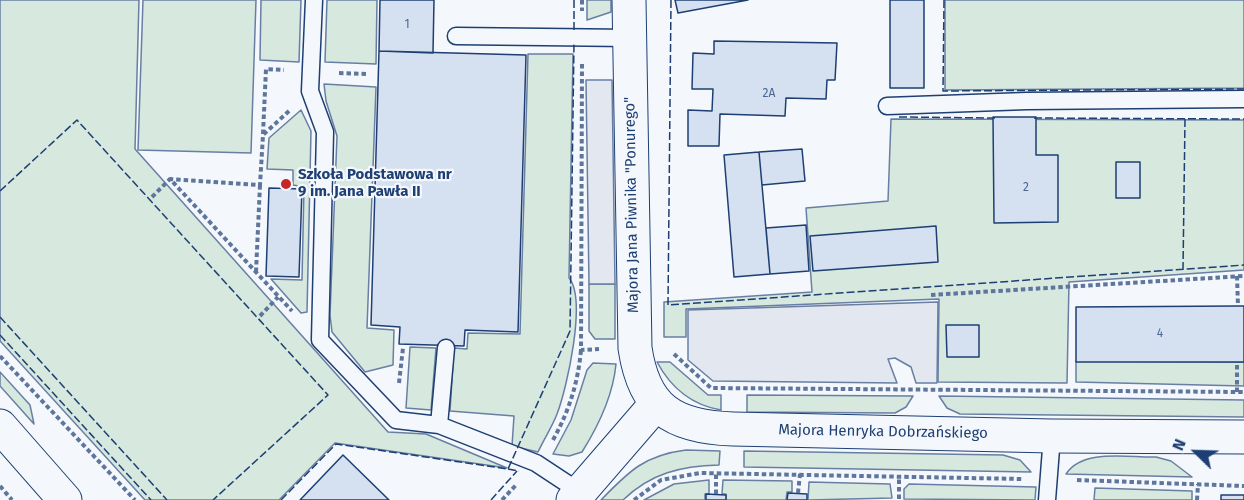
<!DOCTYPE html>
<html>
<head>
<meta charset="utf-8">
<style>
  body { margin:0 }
  #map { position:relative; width:1244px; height:500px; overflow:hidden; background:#f4f7fb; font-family:"Fira Sans",sans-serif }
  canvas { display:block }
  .north { position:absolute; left:1166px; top:422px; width:60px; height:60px; -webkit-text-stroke:4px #f4f7fb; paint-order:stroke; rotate:293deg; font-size:16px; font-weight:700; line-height:24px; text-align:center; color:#1d3f73 }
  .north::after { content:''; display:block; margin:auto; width:21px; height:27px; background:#1d3f73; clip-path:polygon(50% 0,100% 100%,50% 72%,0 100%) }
</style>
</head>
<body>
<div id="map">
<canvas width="1244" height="500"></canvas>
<div class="north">N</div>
</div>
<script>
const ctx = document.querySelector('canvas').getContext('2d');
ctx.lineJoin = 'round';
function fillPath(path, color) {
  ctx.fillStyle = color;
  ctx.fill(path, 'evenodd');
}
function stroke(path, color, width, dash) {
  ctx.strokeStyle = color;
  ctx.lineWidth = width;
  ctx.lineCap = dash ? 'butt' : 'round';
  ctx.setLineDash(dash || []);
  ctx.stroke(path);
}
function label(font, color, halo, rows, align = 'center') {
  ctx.font = font + ' "Fira Sans",sans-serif';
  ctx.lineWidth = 4.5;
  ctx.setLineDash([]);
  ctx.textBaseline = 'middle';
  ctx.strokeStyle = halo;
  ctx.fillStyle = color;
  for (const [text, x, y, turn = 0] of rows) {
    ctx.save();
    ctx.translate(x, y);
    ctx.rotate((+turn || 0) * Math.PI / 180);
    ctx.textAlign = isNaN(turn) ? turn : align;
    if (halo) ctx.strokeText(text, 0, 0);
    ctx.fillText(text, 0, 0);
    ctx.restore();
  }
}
const green = new Path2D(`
  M0 0H139L135 149 388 432 426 434 507 468 335 443 279 500H145L0 341Z
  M143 0H256L251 153 138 150Z
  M261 0H301L299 62 260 60Z
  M327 0H377L376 64 325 62Z
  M587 0H611V12L587 20Z
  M945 0H1244V88L945 90Z
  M528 54H573L569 278C587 299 567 388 557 414 552 427 544 439 538 452L512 446 514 416 450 411 454 348 467 349 468 333 520 334Z
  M324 84 376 87 367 328 394 330 393 365 365 372 332 332 330 315 337 136 326 101Z
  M301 110 311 131 307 312 301 313 271 279 302 280 304 187 293 185V170L267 169 269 138Z
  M891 119 1244 120V270L1069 282 1067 383 938 382 939 299 686 309V337H664V302L812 292 806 208 888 201Z
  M589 284H615V339H595L589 331Z
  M410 347 436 348 431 410 406 408Z
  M1076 361 1244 362V386L1076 382Z
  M657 362H670L708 395H721V410C691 405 671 388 657 362Z
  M593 363 616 364C613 396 599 425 582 452L569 456 553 454 571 420 587 370Z
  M0 372 30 405 34 424 0 386Z
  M747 395 913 396 906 407 895 413 747 412Z
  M939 396 1244 400V417L960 414 947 408Z
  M686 450 720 451 719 465C681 466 651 473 623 500H601C629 471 645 455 686 450Z
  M744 451 1003 455 1020 460 1031 472 744 467Z
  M1156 457 1171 461 1192 477 1066 474C1083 448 1129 458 1156 457Z
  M709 480V494H705V500H644L674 484Z
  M723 480 792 481V492H787L786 500H726V494H722Z
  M809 482 890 484 892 498 808 500Z
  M909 484 1036 487 1035 500 904 499V489Z
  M1095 488 1192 491V500H1094Z`);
const parking = new Path2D(`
  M586 80H612L615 284H589Z
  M938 302 937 383H916L911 367 895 358 888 359 897 383 713 381 688 360V310Z`);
const building = new Path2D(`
  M380 0H434L433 53 379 51Z
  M675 0H748L678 13Z
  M890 0H924V88H890Z
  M714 41 837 43 835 80H827L826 99 786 98 785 116 720 114 719 146H688V110L712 111 713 89H692L693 53 714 54Z
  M379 51 526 55 518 332 465 330 464 346 399 344 400 327 371 325Z
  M993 117H1036V155H1058V222L994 223Z
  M802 149 805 181 762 185 759 152Z
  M759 152 770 274 734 277 724 155Z
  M1116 162H1140V198H1116Z
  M269 188 302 189 299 277 266 276Z
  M806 225 809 271 770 274 766 228Z
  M936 226 938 262 813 271 810 236Z
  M1238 306H1244V362H1076V307Z
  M946 325H979V357H947Z
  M343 455 389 500H300Z
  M788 493 807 494V500H787Z
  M706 494 726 495V500H706Z
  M1221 495H1244V500H1221Z`);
const path = new Path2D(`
  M582 0V11
  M582 64 581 350 599 349
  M339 73 368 74
  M289 111 263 135 260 185 170 179 292 311
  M263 134 266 69 284 70
  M152 197 170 179
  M256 272 260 185
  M1237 276 1238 306
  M931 295 1244 276
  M260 316 278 297
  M674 354 711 388 1244 392
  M0 356 135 500
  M399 383 403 348
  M1237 392V362
  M553 440C569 411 578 383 581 350
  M1077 480 1244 486
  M0 486 12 500
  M798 493 800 474
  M716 494V473
  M899 499V476
  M502 500 516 485
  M634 500 661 480 700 473 1022 479
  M1197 500 1198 484`);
const service = new Path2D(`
  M314 0 310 91 325 132 320 340 396 420 439 425 536 463 580 492
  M456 36 630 38
  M887 106 1027 101 1244 99
  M439 425 446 348
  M1047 500 1052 436`);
const minor = new Path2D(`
  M629 0 635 348C644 409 673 427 733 429L1052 436 1244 437
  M573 500 656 404`);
const tertiary = new Path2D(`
  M0 426 65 500`);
const fence = new Path2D(`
  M574 0V33
  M671 0 668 305 1244 265
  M944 0 943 91 1244 89
  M899 117 995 118
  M1034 118 1244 119
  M0 191 77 120 328 395 213 500
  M1183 270 1185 119
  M0 317 167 500
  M0 335 151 500
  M508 469 519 471
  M281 500 336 444 508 469 570 331 574 42
  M491 500 517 471`);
const markers = [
  [286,184,6,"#c62828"]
];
const numberNames = [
  ["1",407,25],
  ["2A",769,94],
  ["2",1026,188],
  ["4",1160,334]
];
const poiNames = [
  ["Szkoła Podstawowa nr",298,175],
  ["9 im. Jana Pawła II",298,192]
];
const streetNames = [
  ["Majora Jana Piwnika \"Ponurego\"",632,205,-91],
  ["Majora Henryka Dobrzańskiego",883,432,1]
];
fillPath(green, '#d7e8df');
stroke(green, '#687fa3', 1.5);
fillPath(parking, '#e3e8f0');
stroke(parking, '#687fa3', 1.5);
fillPath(building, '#d5e0f0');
stroke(building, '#1d3f73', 1.5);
stroke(service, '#1d3f73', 19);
stroke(minor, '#1d3f73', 35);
stroke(tertiary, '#1d3f73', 35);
stroke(path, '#5e769c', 4, [4.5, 3]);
stroke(service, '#f4f7fb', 16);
stroke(minor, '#f4f7fb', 33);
stroke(tertiary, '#f4f7fb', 33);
stroke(fence, '#1d3f73', 1.5, [8, 3]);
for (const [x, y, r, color] of markers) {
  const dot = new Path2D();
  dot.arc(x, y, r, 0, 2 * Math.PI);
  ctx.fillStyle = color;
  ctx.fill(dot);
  stroke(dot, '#f4f7fb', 2);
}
label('12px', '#4b6792', null, numberNames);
label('bold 15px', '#1d3f73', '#f4f7fb', poiNames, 'left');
label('15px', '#1d3f73', '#f4f7fb', streetNames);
</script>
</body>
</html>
